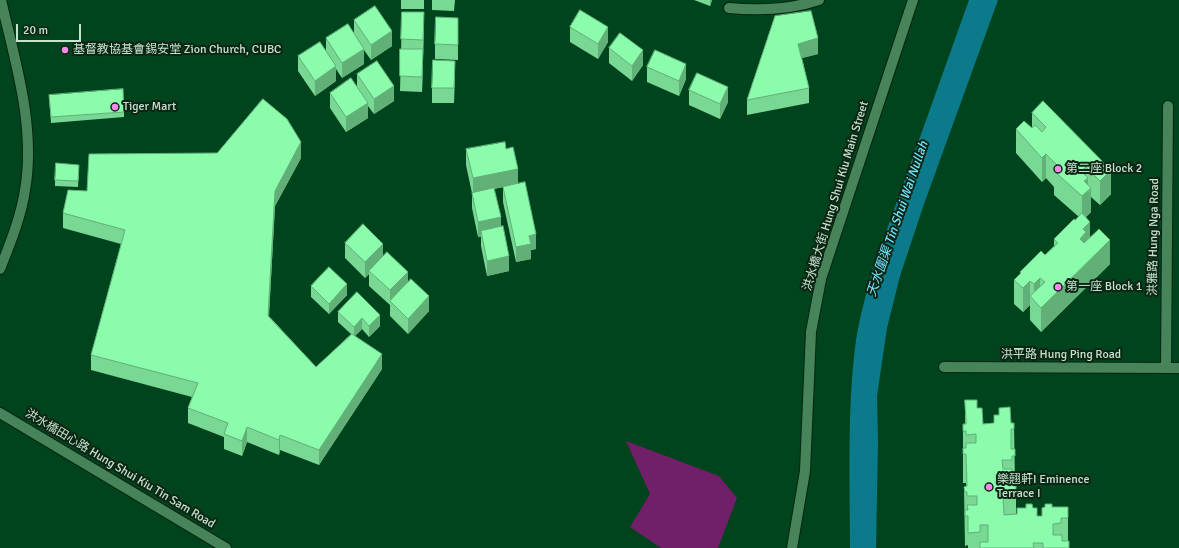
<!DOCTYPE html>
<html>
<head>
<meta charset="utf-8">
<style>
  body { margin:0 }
  #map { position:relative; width:1179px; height:548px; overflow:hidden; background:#00441e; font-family:Signika,sans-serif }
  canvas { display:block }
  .scale { position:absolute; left:16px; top:24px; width:65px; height:18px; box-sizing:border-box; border:2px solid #c5e4cc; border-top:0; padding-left:5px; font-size:12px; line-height:14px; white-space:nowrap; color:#c5e4cc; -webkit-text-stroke:3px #0c2514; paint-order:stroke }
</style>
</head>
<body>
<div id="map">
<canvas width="1179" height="548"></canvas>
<div class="scale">20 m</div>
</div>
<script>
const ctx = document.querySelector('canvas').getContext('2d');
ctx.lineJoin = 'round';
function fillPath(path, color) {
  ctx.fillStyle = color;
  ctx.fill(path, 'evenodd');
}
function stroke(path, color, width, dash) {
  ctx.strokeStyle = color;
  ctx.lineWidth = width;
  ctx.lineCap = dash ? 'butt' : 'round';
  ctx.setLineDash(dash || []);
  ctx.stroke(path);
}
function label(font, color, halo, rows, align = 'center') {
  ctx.font = font + ' Signika,"Noto Sans SC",sans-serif';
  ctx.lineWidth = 4;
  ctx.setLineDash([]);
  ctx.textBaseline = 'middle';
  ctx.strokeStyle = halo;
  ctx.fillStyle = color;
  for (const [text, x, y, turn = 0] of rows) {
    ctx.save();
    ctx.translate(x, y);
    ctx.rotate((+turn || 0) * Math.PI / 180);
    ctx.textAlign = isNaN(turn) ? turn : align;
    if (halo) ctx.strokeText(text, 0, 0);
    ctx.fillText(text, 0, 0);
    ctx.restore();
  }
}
const green = new Path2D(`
  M626 441 719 476 737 498 718 548H661L630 527 650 494Z`);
const water = new Path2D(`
  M969 0H998L924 204 900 276 887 328 877 396 878 442 876 548H850C850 481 847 407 856 340 860 315 867 291 874 266Z`);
const minor = new Path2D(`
  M729 8C760 11 789 10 819 0
  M0 269C10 244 21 217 25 190 36 127 15 61 1 0
  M944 367 1179 368
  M1166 368 1168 106
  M0 413 226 548
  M792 548 805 471 811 332 821 279 913 0`);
const wall = new Path2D(`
  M401 0H424V9H401Z
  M432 0H455L454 11 432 10Z
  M694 0H712L710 6Z
  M402 12 424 27 422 92 400 91Z
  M775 16 818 54 802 58 809 88V103L747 115V100Z
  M354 20 392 46 371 60 364 50V64L342 78 336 69V81L315 96 298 71V56L326 51V38L354 33Z
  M570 27 608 42 598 59 570 42Z
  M458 33V60L435 59V44Z
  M609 48 643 65 632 81 609 63Z
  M647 67 686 79 679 96 647 82Z
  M357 74 394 101 374 114 368 106V118L346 132 330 108V93L357 87Z
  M455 76 454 103H432V88Z
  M689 90 728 102 720 119 689 105Z
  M49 95 124 112V117L51 123Z
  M1043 101 1111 194 1100 205 1091 197V212L1086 217 1090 237 1110 264 1041 332 1030 320V305L1023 312 1014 304V280L1020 275V272L1045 255 1054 246V239L1079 217 1054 195V187L1046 178 1042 182 1016 153V129L1032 128V113Z
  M466 149H506L518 184 536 249 531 250V259L516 262 503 202V187L494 189 501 227 509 271 487 276 481 246V237H478L472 208V193L466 165Z
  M301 158 275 206 269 316 316 367 351 334 338 322V312L357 292 380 326 369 337 362 329 355 336 382 369 319 465 280 450 279 455 247 442 242 456 224 449V437L188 423V408L192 397 91 370V355L121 244 63 228V213L87 191Z
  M79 170 78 187 55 186V180Z
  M345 243 383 256 408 282 429 311 408 334 390 316V305L369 286V274L365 278 345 258Z
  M311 286 347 295 329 314 311 297Z
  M965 400 977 408 983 424 994 423V415L1011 423H1014L1015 485H1013V486H1016V515L1033 508 1037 516H1042L1052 507H1068V541L1069 548H968V545L965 546 964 487 966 486V483H963V424H965Z`);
const shadedWall = new Path2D(`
  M710 0H712L710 6Z
  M424 12V27L423 55V40Z
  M608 27V42L598 59V44Z
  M392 31V46L371 60V45Z
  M818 38V54L798 59V44Z
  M364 49V64L342 78V63Z
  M423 49V64L422 92V77Z
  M643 50V65L632 81V66Z
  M686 64V79L679 96V81Z
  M336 66V81L315 96V81Z
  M394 86V101L374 114V99Z
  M728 87V102L720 119V104Z
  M368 103V118L346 132V117Z
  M301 142V158L275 206 268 331V316L275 191Z
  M1046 154V178L1042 182V158Z
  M1086 167V180L1088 178V192L1091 188V212L1082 220V196L1081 171Z
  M518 169V184L473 193V178Z
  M1111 170V194L1100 205V181Z
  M501 217V233L481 231V237H478V222Z
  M1090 222V246L1086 249 1080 239 1083 229Z
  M536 234V249L531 250V259L516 262V247L529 236Z
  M1110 240V264L1041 332V308Z
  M383 244V259L369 271V274L365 278V262Z
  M509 256V271L487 276V261Z
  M408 272V287L390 301V290Z
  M1040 278V302L1034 300V284Z
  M1030 281V305L1023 312V288Z
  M347 284V295L329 314V304Z
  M429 296V311L408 334V319Z
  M380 315V326L369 337V326Z
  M362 318V329L354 337V327Z
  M382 354V369L319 465V450Z
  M247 427V442L242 456V441Z
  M280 435V450L279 455V440Z`);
const building = new Path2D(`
  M375 6 392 31 371 45 354 20Z
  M580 10 608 27 598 44 570 27Z
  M811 11 818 38 798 44 809 88 747 100 775 16Z
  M402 12H424L423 40 401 39Z
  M436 17 458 18V45L435 44Z
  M348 24 364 49 342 63 326 38Z
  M620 33 643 50 632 66 609 48Z
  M320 42 336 66 315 81 298 56Z
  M400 49H423L422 77 400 76Z
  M655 50 686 64 679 81 647 67Z
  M433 60 455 61 454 88H432Z
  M377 61 394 86 374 99 357 74Z
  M697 73 728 87 720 104 689 90Z
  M351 78 368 103 346 117 330 93Z
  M123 89 124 112 51 117 49 95Z
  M263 99 287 119 301 142 275 191 268 316 316 367 352 334 382 354 319 450 280 435 279 440 247 427 242 441 224 434 228 423 188 408 198 383 91 355 125 230 63 213 68 190 87 191 89 154 217 153Z
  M1043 101 1111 170 1100 181 1086 167 1081 171 1088 178 1084 181 1091 188 1082 196 1054 171 1059 167 1046 154 1042 158 1016 129 1024 121 1032 128 1035 125 1042 132 1046 127 1032 113Z
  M505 142 506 149 513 147 518 169 473 178 466 149Z
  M56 163 79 165 78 181 55 180Z
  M525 182 536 234 529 236 531 244 516 247 503 187Z
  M494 188 501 217 478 222 472 193Z
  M1082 213 1090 222 1083 229 1086 232 1080 239 1084 243 1099 229 1110 240 1041 308 1030 296 1045 282 1040 278 1034 284 1030 281 1023 288 1014 280 1021 273 1020 272 1041 251 1045 255 1058 243 1054 239 1074 219 1075 220Z
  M363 224 383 244 365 262 345 243Z
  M503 226 509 256 487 261 481 231Z
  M387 252 408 272 390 290 369 271Z
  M329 267 347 284 329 304 311 286Z
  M411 279 429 296 408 319 390 301Z
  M357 292 380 315 369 326 362 318 354 327 338 312Z
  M965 400H977V408H982L983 424 994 423V415H999V408L1010 407 1011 423H1014V429H1011V449H1015V456H1012V460H1002L1003 469H1012L1013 486H1016V492H1013V496H1003L1004 515 1017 514V508H1026V504H1032L1033 508H1037V516H1042V508L1045 507V504H1052V507H1068V518H1061V523L1053 524V535H1062V541H1069V548H1043V543H1033L1034 548H980V542H988V525H980V532L968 533V516H965V510H968L967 505H977V496H967V492H965L964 487 967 486 966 454H963V448H966V443H976V434L966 435V431H963V424H966Z`);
const markers = [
  [65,50,4,"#f888ea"],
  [115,107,4,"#f888ea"],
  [1058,169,4,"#f888ea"],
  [1058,287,4,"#f888ea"],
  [989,487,4,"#f888ea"]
];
const poiNames = [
  ["基督教協基會錫安堂 Zion Church, CUBC",73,50],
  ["Tiger Mart",123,107],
  ["第二座 Block 2",1066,169],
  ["第一座 Block 1",1066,287],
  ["樂翹軒I Eminence",997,480],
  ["Terrace I",997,494]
];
const streetNames = [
  ["洪水橋大街 Hung Shui Kiu Main Street",836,196,-73],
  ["洪雅路 Hung Nga Road",1154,237,-89],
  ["洪平路 Hung Ping Road",1061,355],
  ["洪水橋田心路 Hung Shui Kiu Tin Sam Road",120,469,31]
];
const waterNames = [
  ["天水圍渠 Tin Shui Wai Nullah",898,219,-71]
];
fillPath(green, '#701f68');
fillPath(water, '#0b7a8b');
stroke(minor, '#062611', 12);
stroke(minor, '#48845a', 10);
fillPath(wall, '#78d894');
fillPath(shadedWall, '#61b078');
fillPath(building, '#8bfbac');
stroke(building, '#61b078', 1);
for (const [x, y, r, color] of markers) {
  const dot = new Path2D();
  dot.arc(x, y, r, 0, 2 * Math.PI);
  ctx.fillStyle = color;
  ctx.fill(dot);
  stroke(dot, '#0c2514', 1.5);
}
label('12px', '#c5e4cc', '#0c2514', poiNames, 'left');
label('12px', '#c5e4cc', '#0c2514', streetNames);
label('italic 13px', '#72e5fc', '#0c2514', waterNames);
</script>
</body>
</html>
